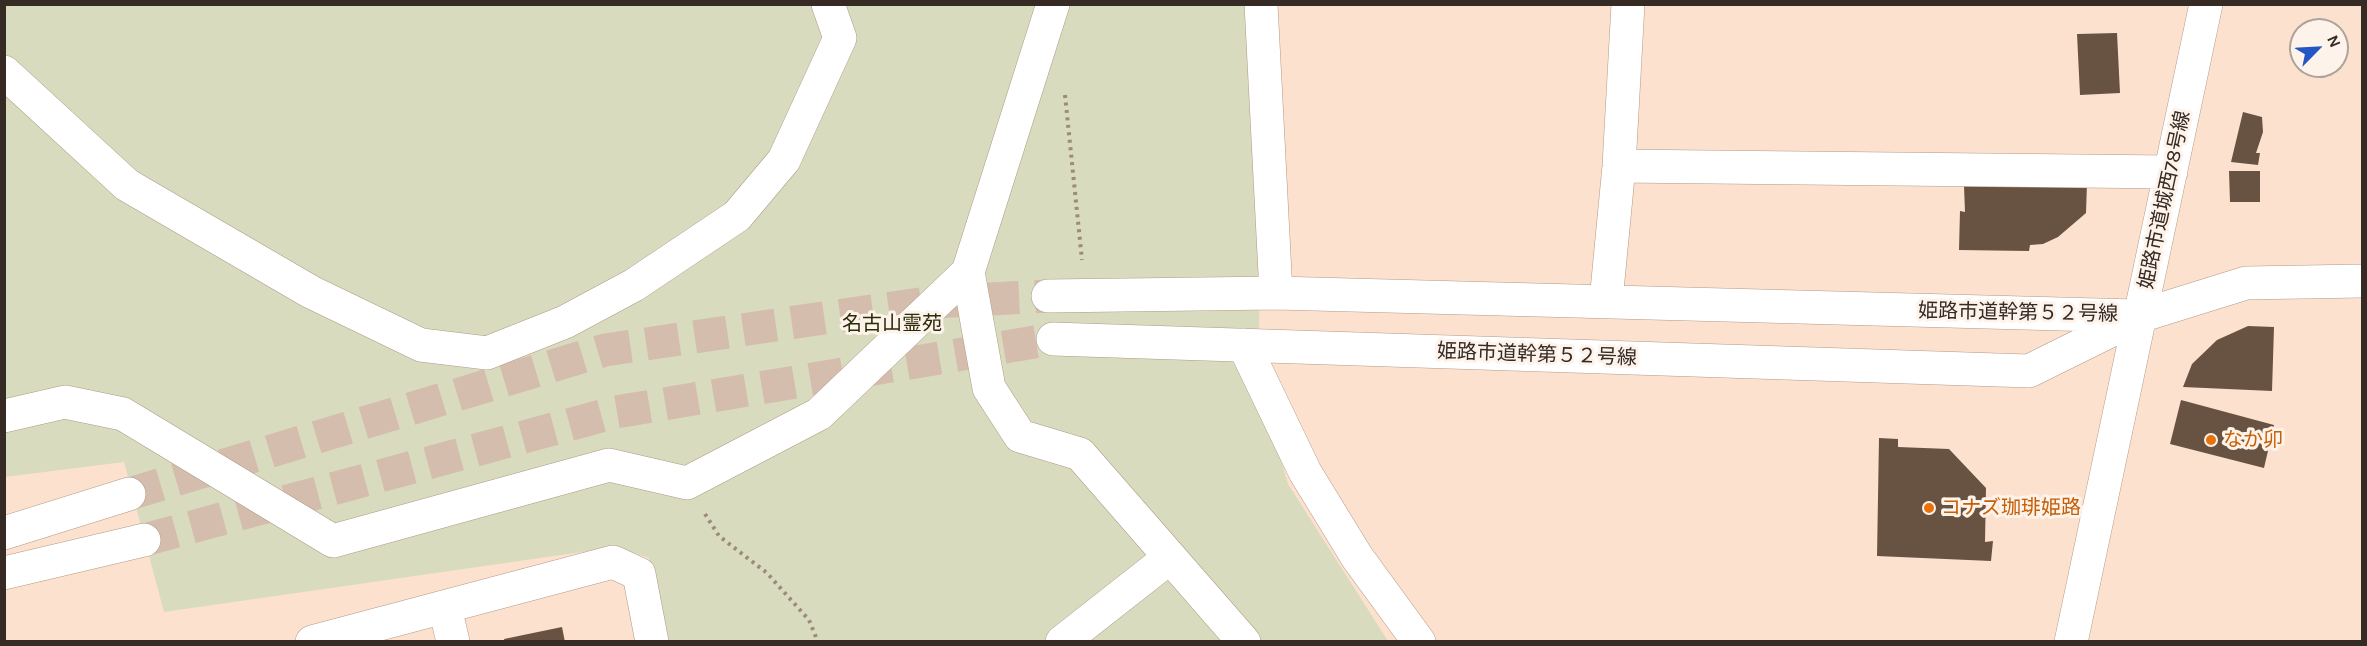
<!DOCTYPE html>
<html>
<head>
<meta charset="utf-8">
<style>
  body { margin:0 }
  #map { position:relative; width:2367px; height:646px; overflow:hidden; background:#fce2ce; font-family:Karla,sans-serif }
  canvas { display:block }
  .frame { position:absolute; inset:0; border:6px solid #352b24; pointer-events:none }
  .north { position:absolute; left:2289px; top:18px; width:60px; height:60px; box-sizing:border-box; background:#fdf3eb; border:2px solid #ada39b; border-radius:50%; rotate:66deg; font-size:16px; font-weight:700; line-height:24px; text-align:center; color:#352b24 }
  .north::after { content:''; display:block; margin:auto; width:21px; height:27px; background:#2356c4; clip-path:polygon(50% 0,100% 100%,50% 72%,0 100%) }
</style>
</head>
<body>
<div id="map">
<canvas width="2367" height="646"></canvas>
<div class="frame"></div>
<div class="north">N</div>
</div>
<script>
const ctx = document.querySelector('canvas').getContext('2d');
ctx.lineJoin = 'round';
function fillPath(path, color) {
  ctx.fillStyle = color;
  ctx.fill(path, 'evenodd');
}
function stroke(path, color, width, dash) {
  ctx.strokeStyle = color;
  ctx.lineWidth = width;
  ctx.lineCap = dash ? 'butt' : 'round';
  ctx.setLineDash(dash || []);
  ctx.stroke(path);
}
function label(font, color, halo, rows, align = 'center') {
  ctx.font = font + ' Karla,"Noto Sans JP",sans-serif';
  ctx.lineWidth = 6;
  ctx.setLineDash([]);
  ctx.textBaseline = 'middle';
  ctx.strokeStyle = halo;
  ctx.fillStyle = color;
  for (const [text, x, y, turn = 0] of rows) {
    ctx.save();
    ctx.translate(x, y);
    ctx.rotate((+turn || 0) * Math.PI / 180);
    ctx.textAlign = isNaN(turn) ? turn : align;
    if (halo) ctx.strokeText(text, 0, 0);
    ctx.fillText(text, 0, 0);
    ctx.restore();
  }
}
const green = new Path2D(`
  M4 5H1245L1262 237 1257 378 1288 484 1388 641H667L649 558 617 547 164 612 124 462 5 477Z`);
const building = new Path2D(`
  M2117 33 2120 93 2080 95 2077 34Z
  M2243 112 2262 117 2263 132 2256 153H2260L2258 165 2231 162Z
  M2229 171H2260V202H2230Z
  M2087 183 2086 213 2058 237 2043 244 2030 245 2029 251 1959 250 1960 211 1965 212 1964 186Z
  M2248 326 2274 327 2272 391 2183 387 2192 364 2217 340Z
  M2181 400 2274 425 2264 468 2170 444Z
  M1879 438 1898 439V447L1949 449 1986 488 1985 542 1993 541 1991 561 1877 556Z
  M562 627 565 642H505L504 639Z`);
const minorTunnel = new Path2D(`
  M129 494 605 350 933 302 1048 296
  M144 540 616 412 1053 339`);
const path = new Path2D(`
  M1065 95 1082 260
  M705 514 719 536 767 573 809 620 818 642`);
const minor = new Path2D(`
  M1261 4 1276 293
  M4 72 127 185 311 292 421 345 487 353 565 322 634 285 737 216 784 160 840 38 828 4
  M1619 166 2171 172
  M968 272 989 388 1020 436 1080 454 1244 642
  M1048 296 1276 293 2136 316
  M1606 301 1619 166 1628 4
  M1053 339 2029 371 2140 316 2246 283 2362 281
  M1244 345 1305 472 1357 557 1419 642
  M4 416 65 402 123 414 333 541 609 465 687 483 819 414 968 272 1053 4
  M4 533 129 494
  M4 573 144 540
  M445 607 453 642
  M312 642 613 562 639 574 652 642
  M1062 642 1169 558
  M2071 642 2206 4`);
const markers = [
  [2211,440,6,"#e8710a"],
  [1929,508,6,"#e8710a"]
];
const streetNames = [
  ["姫路市道城西78号線",2165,200,-78],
  ["姫路市道幹第５２号線",2018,313,1],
  ["姫路市道幹第５２号線",1537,355,2]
];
const parkNames = [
  ["名古山霊苑",892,324]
];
const foodNames = [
  ["なか卯",2223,440],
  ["コナズ珈琲姫路",1941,508]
];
fillPath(green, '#d9dbbe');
fillPath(building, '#685241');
stroke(minorTunnel, '#d4bdac', 33, [33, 16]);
stroke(minor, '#b29986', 34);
stroke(path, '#9c8a7c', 4, [3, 4.5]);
stroke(minor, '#fff', 33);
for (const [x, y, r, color] of markers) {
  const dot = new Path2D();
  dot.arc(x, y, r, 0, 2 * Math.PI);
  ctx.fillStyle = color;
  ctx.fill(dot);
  stroke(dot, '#fdf3eb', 2);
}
label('20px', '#352b24', '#fdf3eb', streetNames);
label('20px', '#2b2b0a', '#fdf3eb', parkNames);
label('20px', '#c56008', '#fdf3eb', foodNames, 'left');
</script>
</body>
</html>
